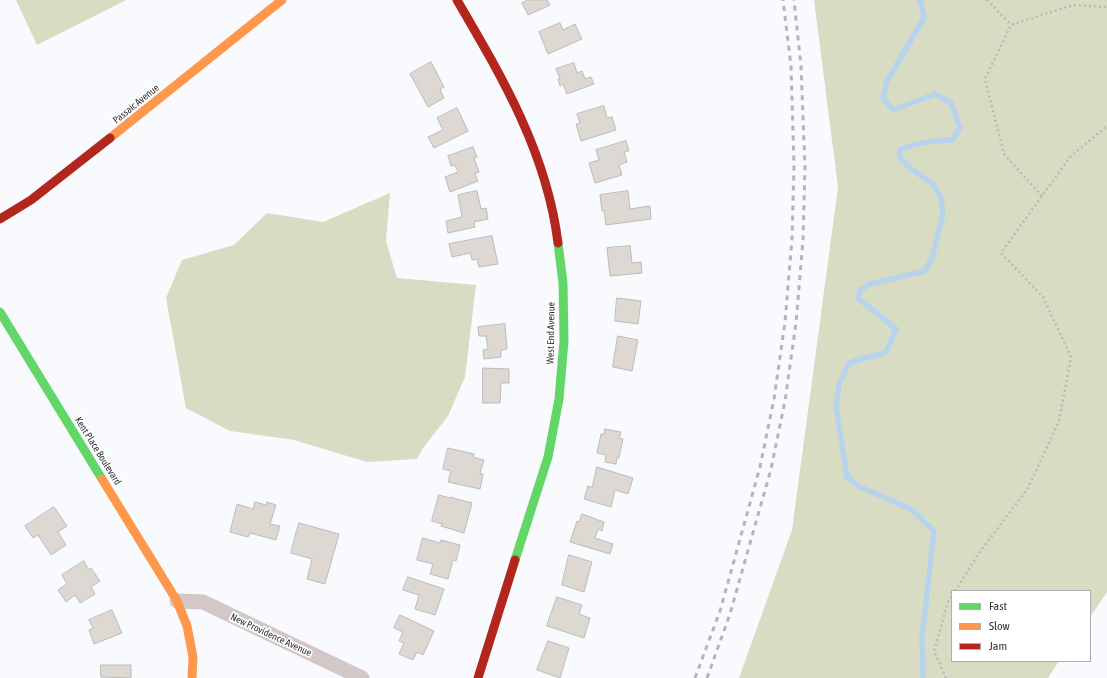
<!DOCTYPE html>
<html>
<head>
<meta charset="utf-8">
<style>
  body { margin:0 }
  #map { position:relative; width:1107px; height:678px; overflow:hidden; background:#f8fafd; font-family:"Asap Condensed",sans-serif }
  canvas { display:block }
  .legend { position:absolute; left:951px; top:590px; width:140px; height:72px; box-sizing:border-box; background:#fff; border:1px solid #adaeaf; margin:0; padding:5px 7px; list-style:none; font-size:12px; color:#333437 }
  .legend li { display:flex; align-items:center; gap:8px; height:20px }
  .legend b { width:20px; border:1px solid #adaeaf }
</style>
</head>
<body>
<div id="map">
<canvas width="1107" height="678"></canvas>
<ul class="legend">
<li><b style="height:5px;background:#63d668"></b>Fast</li>
<li><b style="height:5px;background:#ff974d"></b>Slow</li>
<li><b style="height:5px;background:#b3261e"></b>Jam</li>
</ul>
</div>
<script>
const ctx = document.querySelector('canvas').getContext('2d');
ctx.lineJoin = 'round';
function fillPath(path, color) {
  ctx.fillStyle = color;
  ctx.fill(path, 'evenodd');
}
function stroke(path, color, width, dash) {
  ctx.strokeStyle = color;
  ctx.lineWidth = width;
  ctx.lineCap = dash ? 'butt' : 'round';
  ctx.setLineDash(dash || []);
  ctx.stroke(path);
}
function label(font, color, halo, rows, align = 'center') {
  ctx.font = font + ' "Asap Condensed",sans-serif';
  ctx.lineWidth = 3.5;
  ctx.setLineDash([]);
  ctx.textBaseline = 'middle';
  ctx.strokeStyle = halo;
  ctx.fillStyle = color;
  for (const [text, x, y, turn = 0] of rows) {
    ctx.save();
    ctx.translate(x, y);
    ctx.rotate((+turn || 0) * Math.PI / 180);
    ctx.textAlign = isNaN(turn) ? turn : align;
    if (halo) ctx.strokeText(text, 0, 0);
    ctx.fillText(text, 0, 0);
    ctx.restore();
  }
}
const forest = new Path2D(`
  M16 0H126L37 45Z
  M814 0H1107V592L1090 617V591H952V661H1059L1048 678H739L792 530 838 187Z
  M390 193 386 241 397 278 476 285 465 377 448 416 423 448 417 459 367 462 294 440 230 431 186 408 166 298 182 260 234 245 267 213 323 222Z`);
const stream = new Path2D(`
  M918 0 921 2 924 18 887 81 883 98 893 110 935 94 951 103 960 128 952 140C934 141 917 142 900 150V158L911 169 933 184 941 198 943 214 932 258 925 271 870 284 860 290 858 298 896 329 886 352 849 363 839 385 836 406 847 477 860 487 911 509 934 531 922 638 923 678`);
const building = new Path2D(`
  M528 0H547L550 5 528 15 522 3Z
  M560 23 563 30 575 24 582 39 548 54 539 32Z
  M431 62 444 87 440 89 444 98 428 107 410 74Z
  M574 63 577 73 582 71 585 79 591 77 594 84 567 94 563 84 560 86 558 79H560L556 69Z
  M604 106 607 118 612 117 616 130 581 141 576 124 580 123 577 114Z
  M457 108 468 131 434 148 428 137 443 130 437 118Z
  M626 141 629 151 624 152 627 162 619 165 622 175 595 183 589 163 599 160 596 150Z
  M473 147 477 157 474 158 479 172 475 173 478 181 450 192 445 177 458 172 455 165 451 166 448 156Z
  M477 191 481 209 486 208 488 219 474 222 475 227 448 233 446 221 462 217 458 195Z
  M628 191 630 209 650 206 651 219 606 225 604 210 602 211 600 195Z
  M492 236 498 264 479 267 477 259 472 260 470 253 452 257 449 244Z
  M630 246 632 263 641 262 642 273 610 276 607 248Z
  M617 298 641 301 638 324 615 321Z
  M505 324 507 349 501 350V357L484 359 483 350 488 349 486 336H479L478 327Z
  M618 336 638 340 632 371 613 367Z
  M483 368 509 369V383H501L500 403H483Z
  M605 429 621 432 619 438 623 439 619 458 617 457 616 464 605 462 606 455 597 453 601 434H604Z
  M448 448 474 454 473 457 484 460 480 473 483 474 480 489 448 482 451 471 443 469Z
  M597 467 633 478 628 494 615 490 611 507 584 499 588 486 592 487Z
  M439 495 450 498V497L472 503 464 533 441 526 442 524 432 521Z
  M255 502 266 505 267 502 276 505 270 524 280 526 276 540 250 533 248 537 230 532 237 504 253 509Z
  M54 507 67 526 58 532 66 545 51 555 38 535 33 538 25 526Z
  M582 514 604 522 602 531 598 529 595 538 613 544 610 554 570 542 577 521 579 522Z
  M299 523 339 534 325 584 307 579 312 559 291 553Z
  M423 538 440 543 441 540 460 545 456 561 453 560 448 579 430 574 433 564 417 560Z
  M569 555 592 562 584 592 562 585Z
  M84 561 89 570 91 568 100 581 91 587 95 594 80 603 75 595 66 602 58 590 67 584 62 575Z
  M408 577 444 589 435 615 415 609 419 595 403 590Z
  M557 597 582 605 579 614 590 618 584 638 547 626Z
  M112 610 122 633 94 644 89 630 93 628 89 620Z
  M400 615 434 631 423 655 417 652 413 660 399 654 404 643 399 641 403 632 394 628Z
  M548 641 569 648 560 678 537 670Z
  M101 665H131V678L101 677Z`);
const path = new Path2D(`
  M987 0 1011 25
  M1042 196 1004 154 985 79 1011 25 1073 5 1107 7
  M955 591 979 553 1028 488 1059 421 1071 357 1043 297 1001 253 1070 157 1107 126
  M946 678 934 651 948 602 952 596`);
const street = new Path2D(`
  M177 601 203 602 362 678`);
const fast = new Path2D(`
  M0 312 102 479
  M515 560 548 457 559 399 564 341 563 283 558 243`);
const slow = new Path2D(`
  M110 138 282 0
  M102 479 177 601 187 626 193 657 192 678`);
const jam = new Path2D(`
  M457 0C502 77 547 153 558 243
  M0 219 31 200 110 138
  M478 678 515 560`);
const rail = new Path2D(`
  M695 678 720 611 760 467 774 399 785 322 792 239 794 166 791 66 783 0
  M707 678 730 614 771 469 785 401 796 323 803 240 805 166 801 66 794 0`);
const streetNames = [
  ["Passaic Avenue",136,104,-39],
  ["West End Avenue",551,333,-89],
  ["Kent Place Boulevard",98,451,58],
  ["New Providence Avenue",271,635,25]
];
fillPath(forest, '#d8dcc3');
stroke(stream, '#b8d4ed', 5.5);
fillPath(building, '#ded8d2');
stroke(building, '#bbbbbc', 1);
stroke(path, '#c0b7b9', 2.5, [2, 3]);
stroke(street, '#d4c7c8', 15);
stroke(fast, '#63d668', 9);
stroke(slow, '#ff974d', 9);
stroke(jam, '#b3261e', 9);
stroke(rail, '#bab3b5', 3, [5, 5]);
label('10px', '#333437', '#fff', streetNames);
</script>
</body>
</html>
